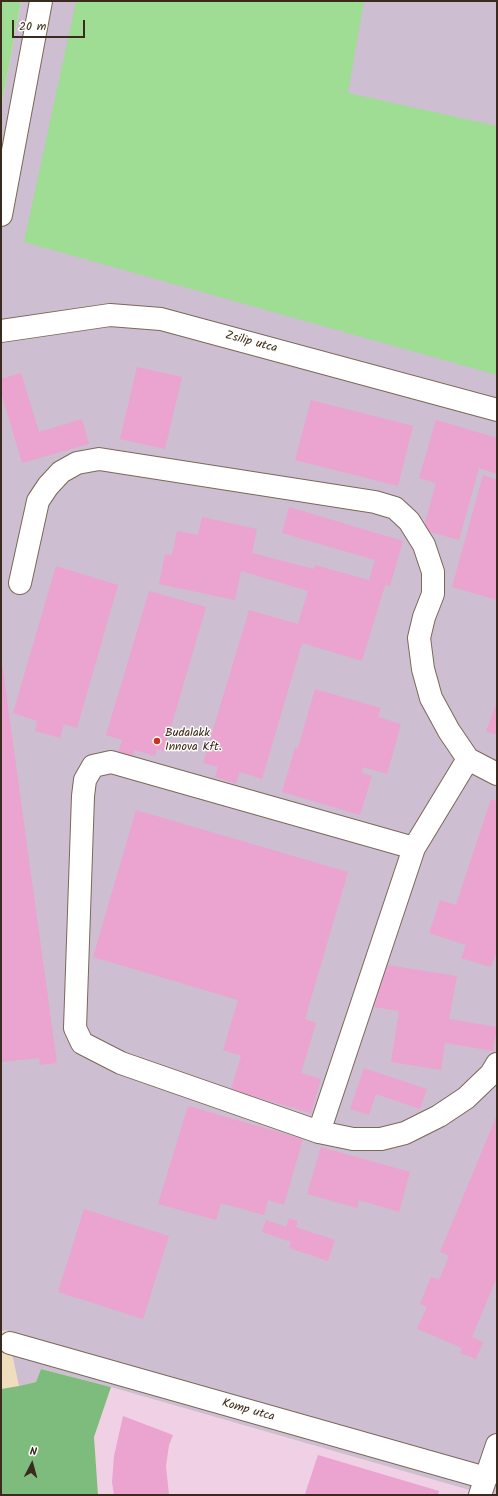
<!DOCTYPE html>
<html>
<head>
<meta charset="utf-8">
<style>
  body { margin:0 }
  #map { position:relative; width:498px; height:1496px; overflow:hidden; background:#f0ddbd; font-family:Kalam,sans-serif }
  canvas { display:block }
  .frame { position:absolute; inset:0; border:2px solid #3b2a1e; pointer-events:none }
  .north { position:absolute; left:12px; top:1444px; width:40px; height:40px; -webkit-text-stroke:3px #fdfcf7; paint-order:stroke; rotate:6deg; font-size:11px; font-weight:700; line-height:16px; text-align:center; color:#3b2a1e }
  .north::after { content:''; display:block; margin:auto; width:14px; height:18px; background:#3b2a1e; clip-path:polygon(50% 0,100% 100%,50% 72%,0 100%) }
  .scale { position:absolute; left:12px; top:20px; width:73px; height:18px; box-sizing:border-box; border:2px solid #3b2a1e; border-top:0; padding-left:5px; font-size:12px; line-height:14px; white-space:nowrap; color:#3b2a1e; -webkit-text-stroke:3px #fdfcf7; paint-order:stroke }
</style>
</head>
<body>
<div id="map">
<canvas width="498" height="1496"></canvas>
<div class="frame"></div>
<div class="north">N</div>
<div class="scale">20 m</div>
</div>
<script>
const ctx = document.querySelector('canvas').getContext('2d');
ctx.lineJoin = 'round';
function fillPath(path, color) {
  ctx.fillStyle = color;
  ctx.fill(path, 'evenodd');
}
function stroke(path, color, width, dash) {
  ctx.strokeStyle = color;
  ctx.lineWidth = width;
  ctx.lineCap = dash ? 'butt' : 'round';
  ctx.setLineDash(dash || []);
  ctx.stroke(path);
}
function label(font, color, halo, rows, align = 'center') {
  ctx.font = font + ' Kalam,sans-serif';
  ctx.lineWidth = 3;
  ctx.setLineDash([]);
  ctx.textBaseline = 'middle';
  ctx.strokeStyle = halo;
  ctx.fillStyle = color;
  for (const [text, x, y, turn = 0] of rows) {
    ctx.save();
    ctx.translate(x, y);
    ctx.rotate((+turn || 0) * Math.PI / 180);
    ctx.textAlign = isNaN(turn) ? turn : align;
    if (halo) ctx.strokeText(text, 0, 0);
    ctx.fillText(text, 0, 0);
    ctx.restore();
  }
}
const built = new Path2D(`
  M111 1387 487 1495H98L94 1437Z`);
const industrial = new Path2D(`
  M21 1H497V1495H487L111 1387 41 1369 36 1382 19 1386 7 1330 1 1331V109Z`);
const green = new Path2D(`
  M1 1H21L1 109Z
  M76 1H364L348 93 497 126V375L24 242Z`);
const forest = new Path2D(`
  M41 1369 111 1387 94 1437 98 1495H1V1389L19 1386 36 1382Z`);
const building = new Path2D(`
  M137 367 182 377 165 449 120 439Z
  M21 373 39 432 82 419 89 444 22 463 1 392V379Z
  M311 400 413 426 398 486 295 460Z
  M436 420 497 438V474L479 468 459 540 423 530 436 483 419 478Z
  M483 475 497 480V600L452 587Z
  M289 507 403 541 390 586 385 585 362 661 302 643 262 779 240 772 236 784 215 777 218 767 203 763 249 610 298 624 308 591 241 571 235 600 159 584 165 554 172 555 177 531 198 535 202 517 257 529 252 553 314 569 315 565 369 580 375 560 282 533Z
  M56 566 118 585 77 728 64 724 60 738 35 731 37 721 13 713Z
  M149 591 206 607 164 751 157 749 155 756 134 750 132 758 118 753 122 740 106 735Z
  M1 656 57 1063 40 1065 39 1058 1 1062Z
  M315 689 381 708 378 717 401 724 387 774 363 767 362 773 372 776 360 815 282 792 295 748H298Z
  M497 702V735L486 731Z
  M491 799 497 801V952L491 967 461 958 466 945 429 933 440 900 456 905Z
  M136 810 348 872 305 1019 316 1023 301 1073 321 1079 311 1113 231 1090 241 1056 223 1050 238 1000 93 957Z
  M381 964 457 976 449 1019 497 1027 493 1051 445 1043 441 1070 391 1062 399 1011 374 1007Z
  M364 1068 427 1089 420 1109 376 1094 369 1115 350 1109Z
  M188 1106 303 1139 284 1205 268 1200 264 1215 221 1203 216 1220 158 1204Z
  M497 1115V1277L472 1337 483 1342 476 1359 460 1353 462 1348 417 1329 427 1307 420 1304 431 1277 439 1280 449 1256 440 1252Z
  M321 1147 410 1172 399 1212 359 1200 357 1208 307 1194Z
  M84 1209 169 1236 143 1319 58 1292Z
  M289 1218 298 1221 296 1227 335 1240 328 1261 289 1248 291 1242 262 1232 266 1220 286 1227Z
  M123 1416 173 1435 169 1445 166 1466 169 1495H114L112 1482 114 1456Z
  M318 1455 439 1491 438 1495H308L305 1494Z`);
const minor = new Path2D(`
  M1 215 41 1
  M1 331 110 315 161 319 497 410
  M20 583 38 501 48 486 61 472 77 463 99 459 375 502 395 508 409 521 424 545 433 572V594L424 617 419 638 423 669 431 698 449 731 468 759 497 774
  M414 848 111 762 93 766 85 780 83 796 75 1028 82 1043 121 1063 319 1132 353 1139H381L405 1133 439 1116 466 1098 491 1074 497 1064
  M319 1132 414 848 468 759
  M10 1343 486 1478`);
const major = new Path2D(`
  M480 1495 497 1445`);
const markers = [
  [157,741,4,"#c8321e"]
];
const streetNames = [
  ["Zsilip utca",251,343,15],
  ["Komp utca",248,1411,16]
];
const poiNames = [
  ["Budalakk",165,734],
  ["Innova Kft.",165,748]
];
fillPath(built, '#f0d0e5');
fillPath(industrial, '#cebed2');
fillPath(green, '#9edd93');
fillPath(forest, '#7ebc7d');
fillPath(building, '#eba3cf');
stroke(minor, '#7a6956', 24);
stroke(major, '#7a6956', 24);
stroke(minor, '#fff', 22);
stroke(major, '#fff', 22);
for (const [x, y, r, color] of markers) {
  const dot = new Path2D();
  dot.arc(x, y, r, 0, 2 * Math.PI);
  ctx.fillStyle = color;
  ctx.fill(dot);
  stroke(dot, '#fdfcf7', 1.5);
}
label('12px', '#3b2a1e', '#fdfcf7', streetNames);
label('12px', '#3b2a1e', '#fdfcf7', poiNames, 'left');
</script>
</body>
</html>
